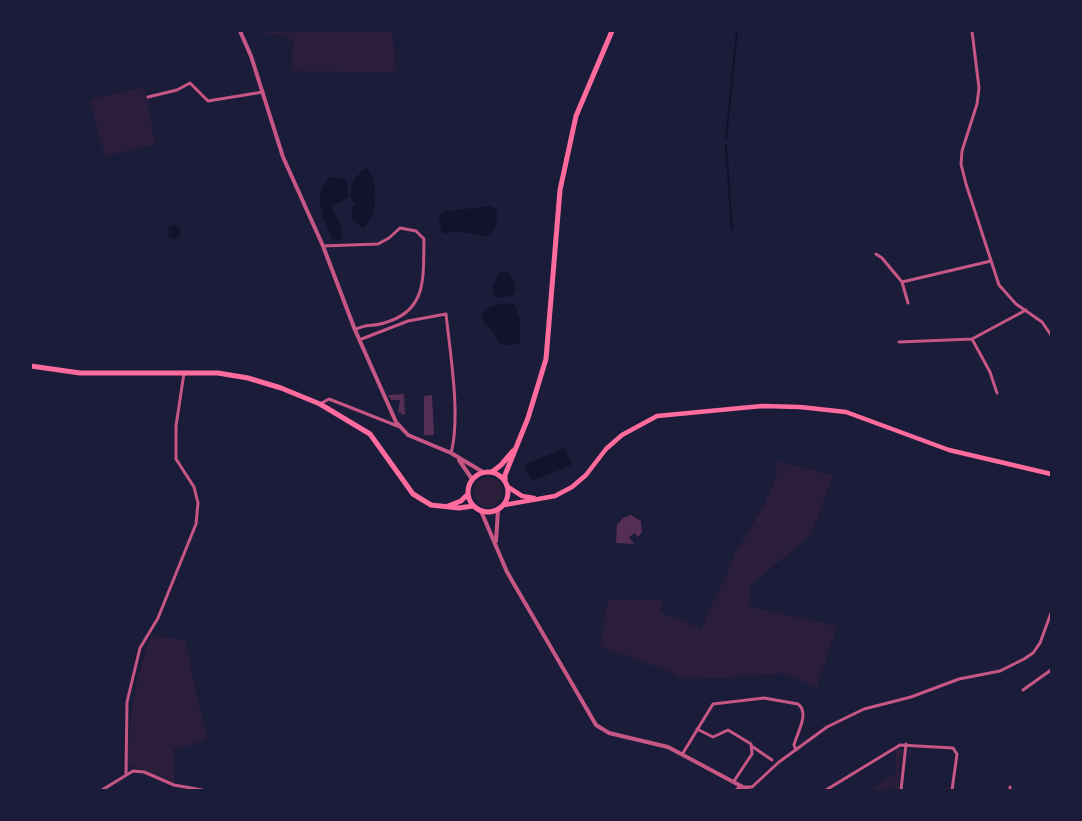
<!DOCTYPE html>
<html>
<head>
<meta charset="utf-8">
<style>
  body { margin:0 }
  #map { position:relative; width:1082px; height:821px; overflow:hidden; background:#1b1b3a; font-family:"Noto Sans",sans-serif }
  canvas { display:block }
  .frame { position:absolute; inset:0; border:32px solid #1b1b3a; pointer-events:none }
</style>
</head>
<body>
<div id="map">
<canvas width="1082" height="821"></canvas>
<div class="frame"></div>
</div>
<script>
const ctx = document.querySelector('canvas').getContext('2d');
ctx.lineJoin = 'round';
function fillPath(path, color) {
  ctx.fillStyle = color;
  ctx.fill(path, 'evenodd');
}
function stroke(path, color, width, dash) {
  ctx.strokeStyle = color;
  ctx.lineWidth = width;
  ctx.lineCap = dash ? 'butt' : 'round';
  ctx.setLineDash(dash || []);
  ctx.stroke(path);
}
const green = new Path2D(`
  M266 31H392L396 73 291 71 293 41 284 34H267Z
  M145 87 155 144 105 156 90 99Z
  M774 461 833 475 811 535 751 585 748 606 837 626 817 687 783 673 723 678 675 677 673 673 600 646 608 600 664 599 660 612 701 629 737 550 764 506 775 481 777 470Z
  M473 492a15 15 0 1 1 30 0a15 15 0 1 1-30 0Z
  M151 634 154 636 185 640 207 740 173 750 175 783 127 765C129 715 135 681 151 634Z
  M899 748 903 750 902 758 900 760 899 790H895V787H893L892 790H870L896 773V749Z`);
const water = new Path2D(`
  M364 169H368C378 185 379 215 363 228L353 220 351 208 356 204 350 197 353 181Z
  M330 177 344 179 347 182 348 198 331 207 340 222 342 239 340 241 333 240C324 219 311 196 330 177Z
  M490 206 497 210C499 218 496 229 489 235 475 238 463 227 445 234L441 231 439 216 443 212Z
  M167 232a7 7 0 1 1 14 0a7 7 0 1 1-14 0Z
  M503 271H507C513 278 518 286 514 295L495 298 492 290 498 275Z
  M514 303 520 321V342C514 346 505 346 499 343L495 334 482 320 483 313C490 304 503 304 514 303Z
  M565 448 572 465 531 481 524 465Z`);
const stream = new Path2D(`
  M726 139 737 31
  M726 145 732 229`);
const building = new Path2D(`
  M404 394 405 414 401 415V412L398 413 400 400H391L388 395Z
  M432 395 434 435H424V396Z
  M631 515 641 521 642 532 638 537 635 533 629 537 634 544 616 543 617 523 618 524 623 518Z`);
const minor = new Path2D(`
  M972 31 979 88 977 104 962 151 961 164 966 184 999 285 1016 304 1042 322 1051 335
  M148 97 177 90 190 83 208 101 263 92
  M323 246 378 244 389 238 400 228 416 231 424 239C423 277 428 311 384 323 373 327 365 323 355 330
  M876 254 882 258 902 282 908 303
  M902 282 991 261
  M972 339 990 372 997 393
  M359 340 408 321 446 314C450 353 461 416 451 453
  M899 342 972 339 1026 310
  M320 404 329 399 400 427
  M1023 690 1051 670
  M697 729 713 737 728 730 751 744 752 754 734 781
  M753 747 772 760
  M683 753 713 704 764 698 798 704C810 713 797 733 794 745L796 750
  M126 774 127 702 140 648 158 618 196 524 198 503 194 487 176 459V426L184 373
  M745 787H752L779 762 827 727 864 709 911 697 959 679 1000 671 1024 659 1033 653 1040 643 1051 613
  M102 790 133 771 144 772 174 785 202 790
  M826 790 900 745 953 748 957 754 952 790
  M901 790 906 744
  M1010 790V787`);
const tertiary = new Path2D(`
  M240 31 251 56 283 157 323 246 355 330 396 422 408 435 451 453 483 472
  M459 460 472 479
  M481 511 507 572 596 725 609 733 668 747 741 786
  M496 541 498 510
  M737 790 741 786 748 790`);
const secondary = new Path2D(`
  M508 487 522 496 534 498
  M504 505 555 496 572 487 586 475 606 449 622 435 657 416 762 406 800 407 846 412 949 450 1051 474`);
const primary = new Path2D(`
  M31 366 80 373H218L248 378 281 388 320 404 370 434 413 494 431 505 459 508 473 506
  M468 492a20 20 0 1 1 40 0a20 20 0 1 1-40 0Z
  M492 472 501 465 513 451
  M505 480V475L528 418 546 359 560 190 576 116 612 31
  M448 506 461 501 468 494`);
fillPath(green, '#2a1e3b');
fillPath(water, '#12122b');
stroke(stream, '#12122b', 2);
fillPath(building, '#542f53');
stroke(minor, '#c65784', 3);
stroke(tertiary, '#c65784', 4);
stroke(secondary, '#ff6b9d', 4.5);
stroke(primary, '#ff6b9d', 5);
</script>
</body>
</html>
